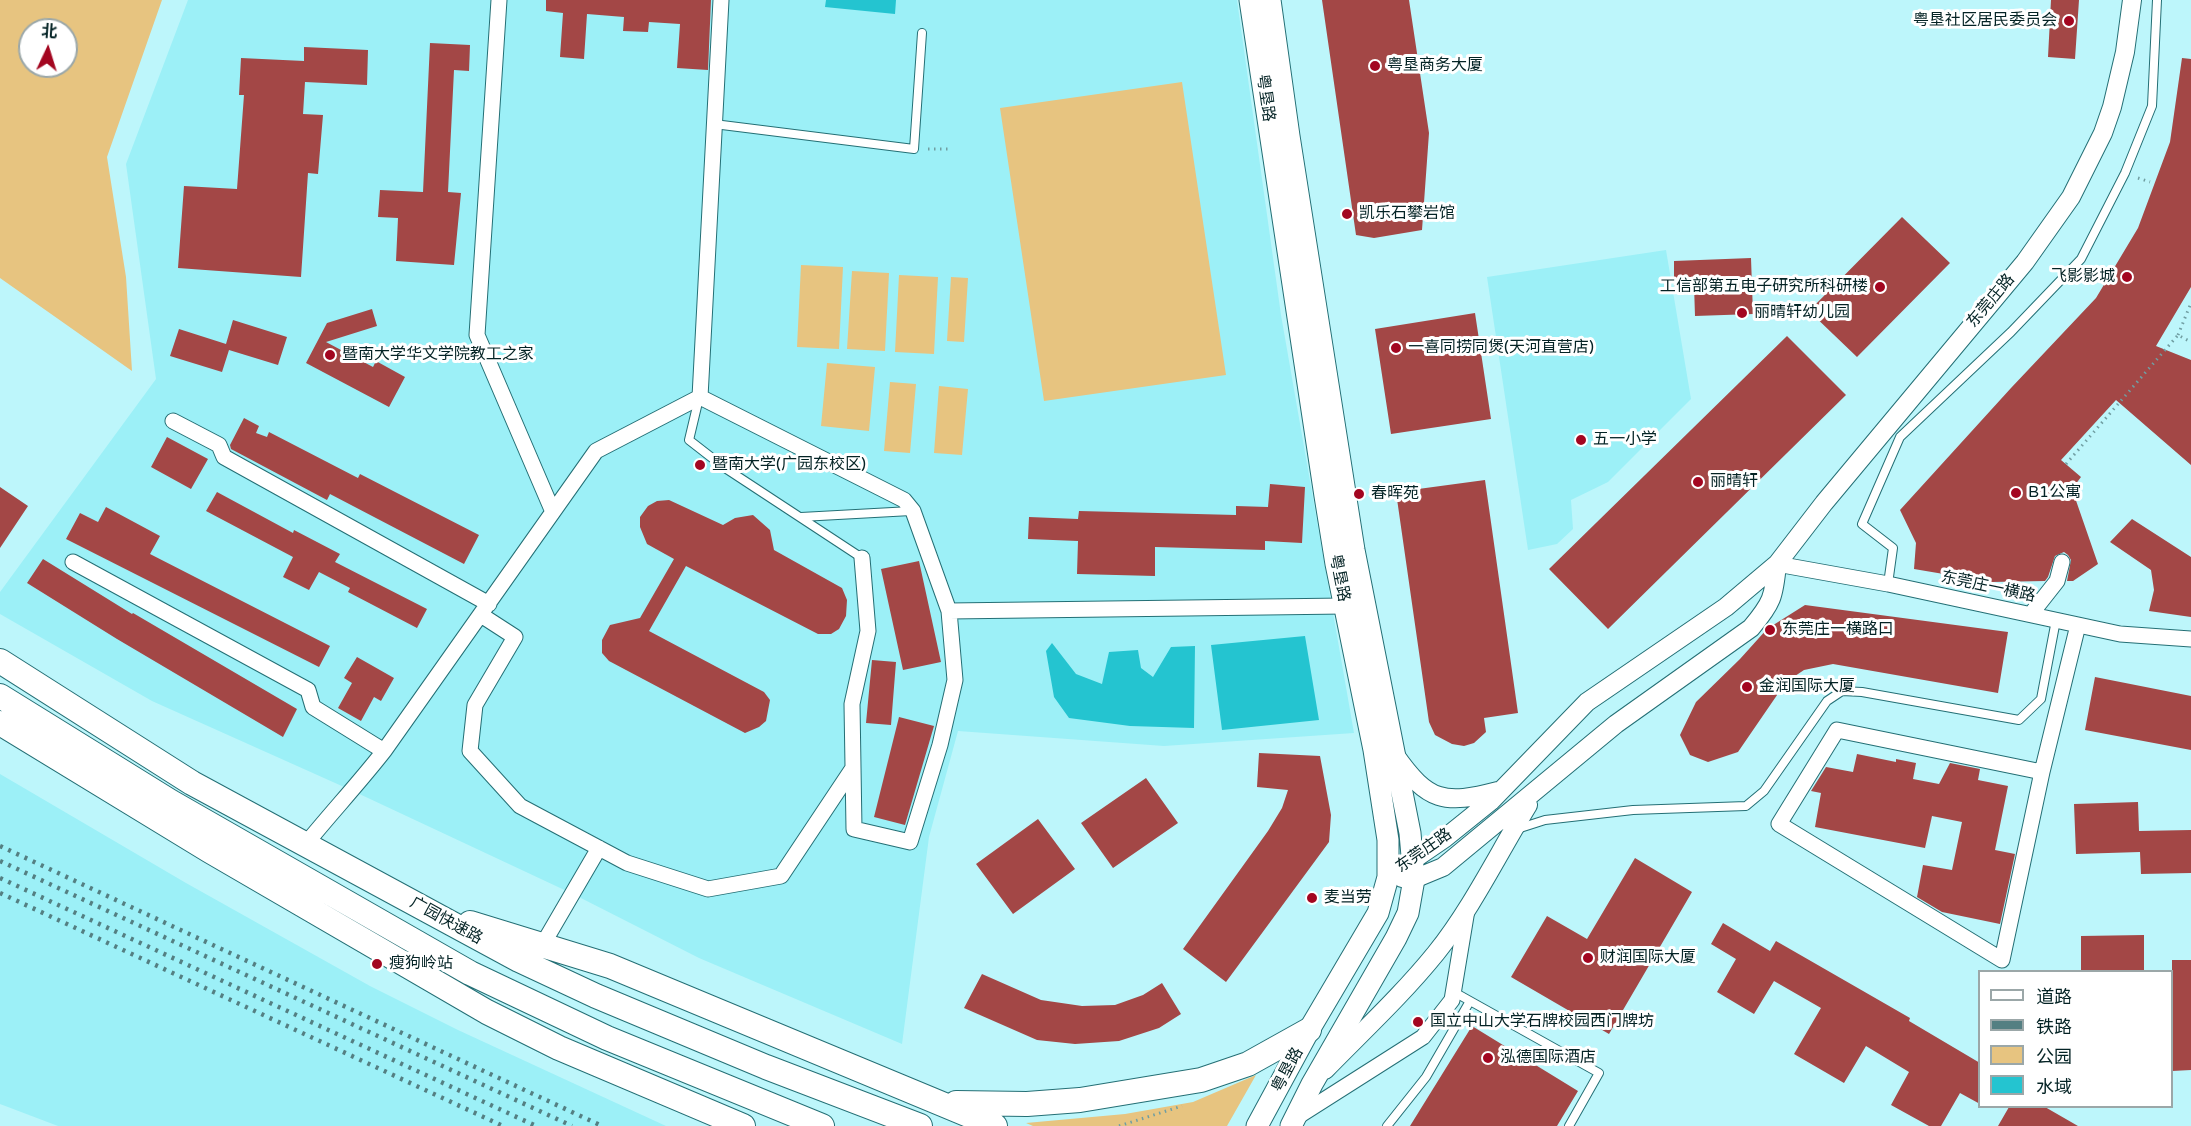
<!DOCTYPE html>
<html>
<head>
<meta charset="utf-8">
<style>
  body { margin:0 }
  #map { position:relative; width:2191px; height:1126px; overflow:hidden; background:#bdf6fb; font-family:"Varela Round","Noto Sans SC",sans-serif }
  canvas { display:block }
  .legend { position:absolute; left:1978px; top:970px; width:195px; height:138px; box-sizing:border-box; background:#fff; border:2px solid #9ba7a8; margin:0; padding:8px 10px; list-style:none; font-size:18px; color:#042325 }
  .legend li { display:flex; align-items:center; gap:12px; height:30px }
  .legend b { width:30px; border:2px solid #9ba7a8 }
  .north { position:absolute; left:18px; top:18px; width:60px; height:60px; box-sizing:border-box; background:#fff; border:2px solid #9ba7a8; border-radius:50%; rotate:4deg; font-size:16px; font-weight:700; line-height:24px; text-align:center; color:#042325 }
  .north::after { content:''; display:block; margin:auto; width:21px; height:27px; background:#a30620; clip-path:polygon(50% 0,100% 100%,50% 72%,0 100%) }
</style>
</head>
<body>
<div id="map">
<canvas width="2191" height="1126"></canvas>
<ul class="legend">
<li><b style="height:8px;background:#fff"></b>道路</li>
<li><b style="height:8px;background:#547f82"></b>铁路</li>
<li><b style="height:16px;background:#e7c480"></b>公园</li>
<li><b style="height:16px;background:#24c4d0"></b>水域</li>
</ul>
<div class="north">北</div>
</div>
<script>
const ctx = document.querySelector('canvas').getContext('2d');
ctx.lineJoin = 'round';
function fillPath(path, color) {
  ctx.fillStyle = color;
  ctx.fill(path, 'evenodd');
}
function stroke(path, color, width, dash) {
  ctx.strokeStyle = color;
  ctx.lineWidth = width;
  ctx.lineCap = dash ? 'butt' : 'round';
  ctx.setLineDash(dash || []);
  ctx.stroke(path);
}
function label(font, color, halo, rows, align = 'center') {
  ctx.font = font + ' "Varela Round","Noto Sans SC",sans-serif';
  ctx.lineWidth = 6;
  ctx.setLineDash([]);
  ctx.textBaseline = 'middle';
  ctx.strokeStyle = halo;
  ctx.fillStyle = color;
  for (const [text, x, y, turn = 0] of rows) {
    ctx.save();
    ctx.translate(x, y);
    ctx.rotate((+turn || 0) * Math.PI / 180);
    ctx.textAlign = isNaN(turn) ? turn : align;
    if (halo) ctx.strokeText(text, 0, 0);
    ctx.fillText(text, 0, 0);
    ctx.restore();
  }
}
const built = new Path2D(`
  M188 0H1237L1281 315 1354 733 1164 746 958 731 929 837 902 1044 699 958 573 894 353 791 152 701 0 614V592L156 379 126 164Z
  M1666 250 1691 399 1608 482 1571 500 1573 529 1557 544 1528 550 1487 277Z
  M0 774 186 883 370 986 458 1030 666 1126H58L0 1104Z`);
const green = new Path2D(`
  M0 0H162L107 157 126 277 132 371 0 278ZM30 30H66V66H30Z
  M1182 82 1226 375 1044 401 1000 108Z
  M801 265 843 267 839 349 797 347Z
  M852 271 889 273 885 351 847 349Z
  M899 275 938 277 934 354 895 352Z
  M951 277 968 278 964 342 947 341Z
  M827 363 875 367 869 431 821 426Z
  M890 382 916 384 910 453 884 451Z
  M939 386 968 389 962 455 934 453Z
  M1256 1075 1227 1126H1033L1026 1123 1125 1114 1193 1102Z`);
const water = new Path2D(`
  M826 0H896L895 14 825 7Z
  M1305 636 1319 720 1222 730 1211 645Z
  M1052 643 1076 674 1102 684 1109 652 1138 650 1141 668 1153 677 1171 647 1195 646 1194 728 1130 726 1069 718 1054 697 1046 651Z`);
const building = new Path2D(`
  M546 0H711L708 70 677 68 680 24 649 22 648 32 623 31 624 17 587 14 584 59 560 57 563 13 546 11Z
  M1322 0H1409L1429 133 1422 230 1374 238 1356 235Z
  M2051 0H2079L2075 59 2048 57Z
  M430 43 470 45 469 71 454 70 448 192 461 193 454 265 396 261 398 218 378 217 380 190 423 192Z
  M304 47 368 50 367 85 305 82 303 114 323 115 318 174 308 173 301 277 178 268 184 186 237 189 244 95H239L241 58 304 61Z
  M2182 58 2191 59V287L2156 346 2191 360V465L2116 400 2061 460 2081 477 2072 489 2098 564 2073 581H2067L2071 560 2068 555 2064 552 2055 556 2048 577 2045 581 1991 582 1914 569 1916 543 1900 510 2011 388 2096 298 2138 228 2170 142Z
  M1902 217 1950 263 1857 357 1809 311Z
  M1751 258 1753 314 1695 316 1694 285 1674 286V261Z
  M372 309 377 326 326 342 373 367 376 361 405 377 389 407 306 363 327 323Z
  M1475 313 1491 419 1391 434 1375 329Z
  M233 320 287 337 278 365 229 350 222 372 170 356 179 329 226 344Z
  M1787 336 1846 395 1608 629 1549 569Z
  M244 418 259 426 256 433 267 437 269 432 358 478 360 474 479 535 464 564 330 494 327 500 231 449 230 445Z
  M167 437 208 459 191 489 151 467Z
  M1485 480 1518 713 1484 718 1486 732 1474 743 1464 746 1452 744 1435 735 1429 722 1396 492Z
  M1270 484 1305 487 1302 543 1265 541V550L1155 547V576L1077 574 1078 541 1028 539 1029 517 1078 519 1079 511 1236 515V506L1268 507Z
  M0 487 28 506 0 548Z
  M217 492 293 533 294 530 340 554 335 562 427 609 417 628 348 592 350 588 319 572 309 590 283 577 293 557 206 511Z
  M669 500 723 525 735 518 753 515 770 530 774 550 842 588 847 600 846 616 839 629 831 634H818L686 566 649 631 764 692 770 700 766 721 759 727 745 733 609 661 602 653V640L610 625 640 618 674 559 647 544 640 527V517L648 506 657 501Z
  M106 507 160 536 150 554 330 646 319 667 66 539 80 513 98 522Z
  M2132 519 2191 557V617L2149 611 2154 590 2151 570 2110 542Z
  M43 559 132 614 133 613 297 709 283 737 117 639 27 583Z
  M919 561 941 662 903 670 881 569Z
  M1805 605 2008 632 1998 693 1833 664 1804 670 1786 682 1738 752 1708 762 1690 755 1680 735 1696 702 1740 659 1767 629Z
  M357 657 394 678 381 701 374 697 361 721 338 708 352 683 344 678Z
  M872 660 896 662 891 725 866 723Z
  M2095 677 2191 696V750L2085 730Z
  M899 717 934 726 905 825 874 817Z
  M1259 753 1320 756 1331 815 1329 842 1226 982 1183 949 1268 831 1282 808 1288 790 1257 787Z
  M1857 754 1896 762V759L1916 763 1913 779 1939 784 1950 763 1980 769 1978 780 2008 786 1995 850 2015 854 2000 924 1942 912 1917 897 1923 865 1952 870 1962 822 1932 816 1925 848 1815 827 1821 793 1811 791 1826 767 1853 772Z
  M1146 778 1178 823 1113 868 1081 823Z
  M2138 802 2139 831 2191 830V873L2141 874 2140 852 2076 854 2074 804Z
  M1038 819 1075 869 1013 914 976 864Z
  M1635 858 1692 892 1609 1034 1511 977 1547 916 1587 939Z
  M1723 923 1770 951 1776 941 1910 1018 1909 1021 1980 1063V1104L1960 1093 1941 1126H1929L1891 1105 1909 1072 1866 1046 1844 1083 1794 1054 1821 1008 1774 981 1754 1014 1717 992 1736 959 1711 944Z
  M2144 935V972H2081V936Z
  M2172 960H2191V1070L2172 1071Z
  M982 974 1041 1000 1082 1006 1115 1005 1143 995 1162 983 1181 1014 1159 1028 1119 1041 1075 1044 1037 1040 964 1008Z
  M1472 1026 1578 1091 1557 1126H1410Z
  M2009 1107H2045L2078 1126H1998Z`);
const path = new Path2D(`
  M928 149H952
  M2138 178 2150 182
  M2178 335 2191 303
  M2066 464 2178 335 2191 342
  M1119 1126 1182 1106`);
const service = new Path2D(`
  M714 124 914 149 922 33
  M699 398 689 440 725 468 862 558
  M801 517 911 511
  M1888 584 1893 548 1862 524 1900 437 2011 332 2081 259 2125 173 2152 106 2157 0
  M1517 829 1545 820 1633 810 1746 806 1764 791 1827 701 1842 691 1862 692 2019 720 2041 699 2056 620
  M1454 992 1599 1073 1569 1126
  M1387 1126 1426 1077 1470 1001`);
const minor = new Path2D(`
  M499 0 477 335 553 512
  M721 0 700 397 904 500 913 511 949 611 1345 606
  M173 421 219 445 224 457 489 604
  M862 558 868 631 852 704 854 829 910 842 940 745 955 680 949 611
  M73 562 308 690 313 707 384 751
  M1777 564 1888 584 2120 634 2191 639
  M2031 614 2057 581 2062 562
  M481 615 515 637 475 705 470 751 520 806 627 863 708 889 781 876 853 768
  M2042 772 2002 960 1779 824 1837 730 2042 772 2078 625
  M305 845C331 813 359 783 384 751L596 451 700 397
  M543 944 599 848
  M1294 1119 1423 1037 1452 1000 1467 910`);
const tertiary = new Path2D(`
  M1395 755C1428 802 1444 805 1498 791
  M1388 877 1445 838 1491 801 1587 702 1726 607 1777 564 1824 503 2025 262 2071 197 2103 133 2112 107 2125 52 2132 0
  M1402 878 1414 879 1443 867 1616 724 1751 628C1772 603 1774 597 1777 564
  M1325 1070C1363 1031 1402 995 1436 953 1472 908 1498 854 1528 805`);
const secondary = new Path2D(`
  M1250 0 1325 496 1336 564 1374 750 1388 840V877L1378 913 1309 1030 1257 1126
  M1270 0 1289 136 1354 550 1410 833 1414 879 1408 913 1396 938 1312 1084 1291 1126`);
const trunk = new Path2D(`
  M0 661 192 783 519 960 596 996 766 1067 920 1126
  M0 696 171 802 470 973 607 1038 822 1126
  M0 723 210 851 487 1012 559 1048 743 1126
  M470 923 610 966 995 1126
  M956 1103 1027 1104 1080 1100 1201 1080 1248 1064 1309 1030`);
const rail = new Path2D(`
  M0 846 602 1126
  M0 861 572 1126
  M0 878 536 1126
  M0 893 503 1126`);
const markers = [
  [2069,21,6,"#a30620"],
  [1375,66,6,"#a30620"],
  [1347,214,6,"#a30620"],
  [2127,277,6,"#a30620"],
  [1880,287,6,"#a30620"],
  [1742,313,6,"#a30620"],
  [1396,348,6,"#a30620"],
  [330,355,6,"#a30620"],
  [1581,440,6,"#a30620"],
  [700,465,6,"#a30620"],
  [1698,482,6,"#a30620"],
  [2016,493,6,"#a30620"],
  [1359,494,6,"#a30620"],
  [1770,630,6,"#a30620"],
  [1747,687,6,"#a30620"],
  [1312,898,6,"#a30620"],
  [1588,958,6,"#a30620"],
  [377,964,6,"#a30620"],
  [1418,1022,6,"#a30620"],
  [1488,1058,6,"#a30620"]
];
const poiNames = [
  ["粤垦社区居民委员会",2057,21,"right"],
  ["粤垦商务大厦",1387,66],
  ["凯乐石攀岩馆",1359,214],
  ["飞影影城",2115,277,"right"],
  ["工信部第五电子研究所科研楼",1868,287,"right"],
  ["丽晴轩幼儿园",1754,313],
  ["一喜同捞同煲(天河直营店)",1408,348],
  ["暨南大学华文学院教工之家",342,355],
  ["五一小学",1593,440],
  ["暨南大学(广园东校区)",712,465],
  ["丽晴轩",1710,482],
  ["B1公寓",2028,493],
  ["春晖苑",1371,494],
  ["东莞庄一横路口",1782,630],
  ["金润国际大厦",1759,687],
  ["麦当劳",1324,898],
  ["财润国际大厦",1600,958],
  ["瘦狗岭站",389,964],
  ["国立中山大学石牌校园西门牌坊",1430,1022],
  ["泓德国际酒店",1500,1058]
];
const streetNames = [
  ["粤垦路",1265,98,82],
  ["东莞庄路",1991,301,-50],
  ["粤垦路",1339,578,79],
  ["东莞庄一横路",1988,587,12],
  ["东莞庄路",1424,851,-35],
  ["广园快速路",446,921,29],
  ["粤垦路",1288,1070,-62]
];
fillPath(built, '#9cf0f7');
fillPath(green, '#e7c480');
fillPath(water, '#24c4d0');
fillPath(building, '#a34746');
stroke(service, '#246f75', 10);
stroke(minor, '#246f75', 17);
stroke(tertiary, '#246f75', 20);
stroke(secondary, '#246f75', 23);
stroke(trunk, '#246f75', 26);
stroke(path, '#709ea2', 3, [1.5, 4.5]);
stroke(service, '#fff', 8);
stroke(minor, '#fff', 15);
stroke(tertiary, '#fff', 18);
stroke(secondary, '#fff', 21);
stroke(trunk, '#fff', 24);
stroke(rail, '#547f82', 4.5, [3, 6]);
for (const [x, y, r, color] of markers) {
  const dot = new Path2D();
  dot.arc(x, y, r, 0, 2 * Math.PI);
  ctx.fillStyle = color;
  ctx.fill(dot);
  stroke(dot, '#fff', 2);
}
label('16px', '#042325', '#fff', poiNames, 'left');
label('16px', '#042325', '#fff', streetNames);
</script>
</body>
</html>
